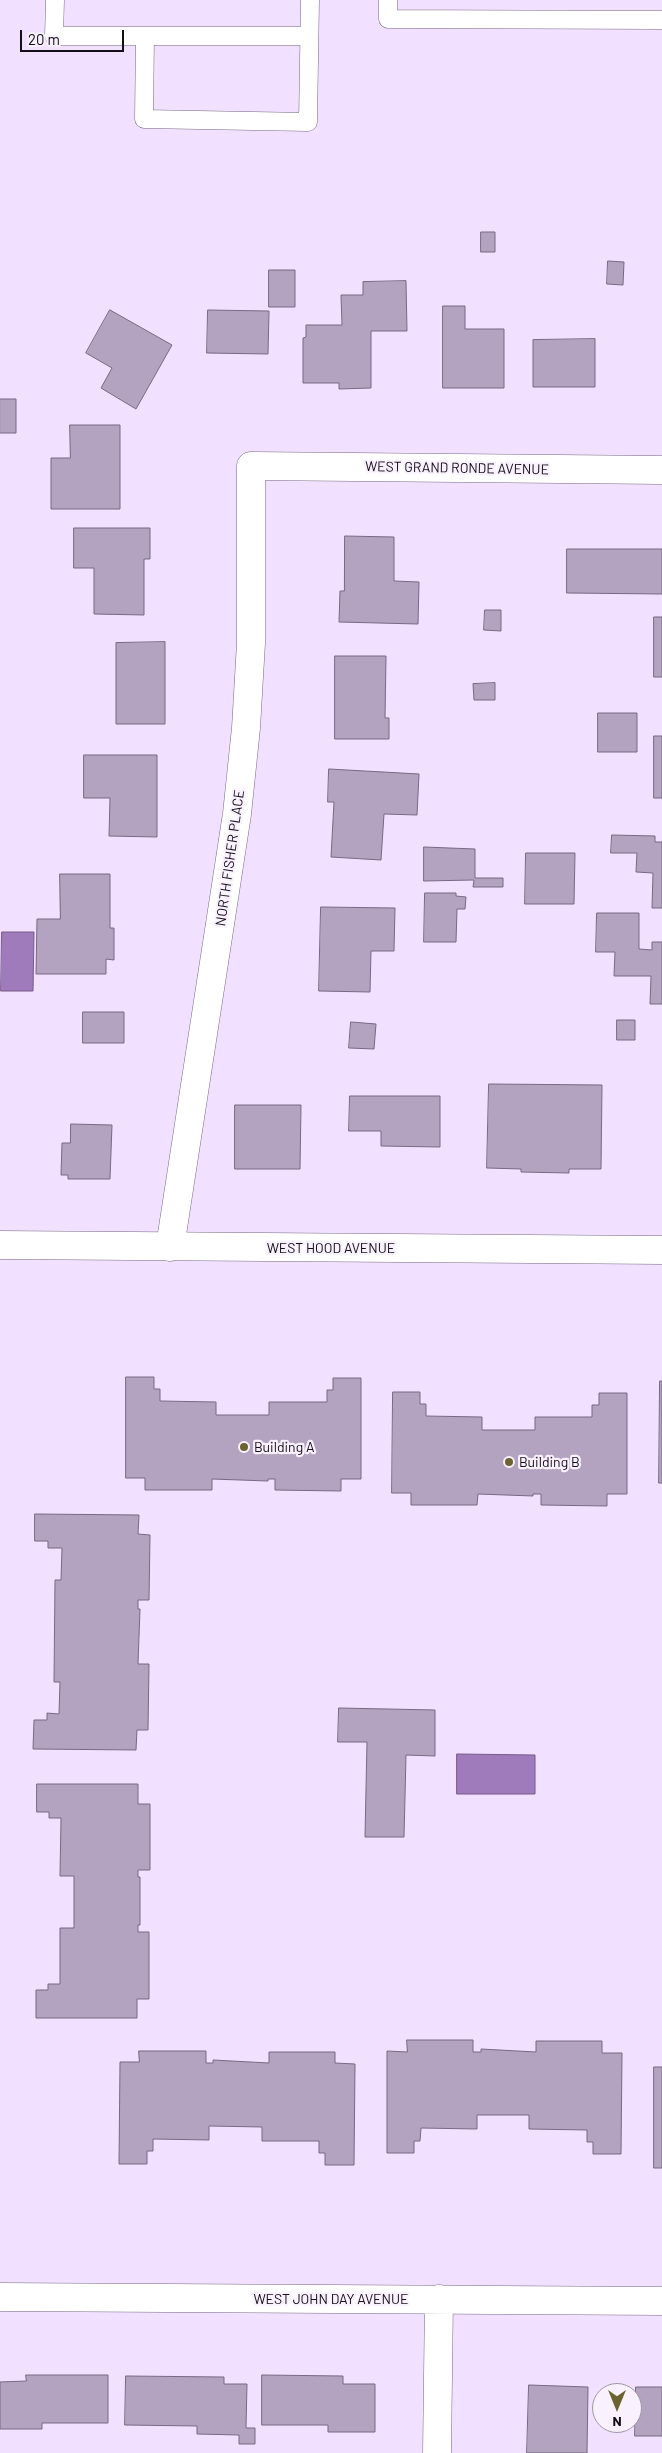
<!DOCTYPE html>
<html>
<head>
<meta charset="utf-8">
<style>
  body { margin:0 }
  #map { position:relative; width:662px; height:2453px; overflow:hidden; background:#f1e0ff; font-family:Barlow,sans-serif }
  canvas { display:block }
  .north { position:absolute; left:592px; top:2383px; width:50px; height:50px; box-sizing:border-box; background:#f9f2fe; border:1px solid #9d97a2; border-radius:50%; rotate:180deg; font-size:14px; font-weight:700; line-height:20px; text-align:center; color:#140e18 }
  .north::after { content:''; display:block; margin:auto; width:18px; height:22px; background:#6c6330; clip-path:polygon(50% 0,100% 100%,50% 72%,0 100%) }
  .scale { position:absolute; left:20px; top:30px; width:104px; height:22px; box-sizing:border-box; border:2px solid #140e18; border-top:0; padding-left:6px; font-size:15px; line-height:18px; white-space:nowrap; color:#140e18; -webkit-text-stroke:4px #f9f2fe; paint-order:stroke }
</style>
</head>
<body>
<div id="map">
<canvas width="662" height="2453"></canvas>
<div class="north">N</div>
<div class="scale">20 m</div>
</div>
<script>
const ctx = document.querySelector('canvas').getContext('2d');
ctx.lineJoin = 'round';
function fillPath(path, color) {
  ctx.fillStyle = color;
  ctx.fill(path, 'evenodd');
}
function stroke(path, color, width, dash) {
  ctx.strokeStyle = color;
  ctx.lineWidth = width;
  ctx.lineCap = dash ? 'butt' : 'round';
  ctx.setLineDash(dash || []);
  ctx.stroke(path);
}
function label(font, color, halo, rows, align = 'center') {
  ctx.font = font + ' Barlow,sans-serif';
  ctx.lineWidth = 4.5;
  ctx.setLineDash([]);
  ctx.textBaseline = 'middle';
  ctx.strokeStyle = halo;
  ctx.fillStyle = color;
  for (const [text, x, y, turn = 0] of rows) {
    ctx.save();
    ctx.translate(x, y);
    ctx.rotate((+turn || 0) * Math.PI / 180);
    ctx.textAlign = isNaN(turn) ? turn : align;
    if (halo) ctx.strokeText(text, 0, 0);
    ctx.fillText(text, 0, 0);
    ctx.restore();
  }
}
const water = new Path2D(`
  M2 932H34L33 991H1Z
  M457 1754 535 1755V1794H457Z`);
const building = new Path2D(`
  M481 232H495V252H481Z
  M608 261 624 262 623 285 607 284Z
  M269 270H295V307H269Z
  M406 281 407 331H371V388L339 389V383H303V338L306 337V325H342L341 295H363V282Z
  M443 306H465V329H504V388H443Z
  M110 310 172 345 136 409 101 388 112 368 86 353Z
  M208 310 269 311 268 354 207 353Z
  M595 339V387H533V340Z
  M0 399H16V433H0Z
  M70 425H120V509H51V458H70Z
  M74 528H150V559H144V615L94 614V568H74Z
  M345 536 394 537V581L419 582 418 624 339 622 340 591H344Z
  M567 549H662V594L567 593Z
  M485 610H501V631L484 630Z
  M654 617H662V677H654Z
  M165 642V724H116V643Z
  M335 656H386L385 718H389V739H335Z
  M495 683V700H474L473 684Z
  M598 713H637V752H598Z
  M654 736H662V798H654Z
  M84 755H157V837L109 836 110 798H84Z
  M329 769 419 774 417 815 384 814 381 860 331 857 334 802H328Z
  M612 835 655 836V842H662V908H652L653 873 636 872 637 853H611Z
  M424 847 475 849V878H503V887H473L474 880 424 881Z
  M526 853H575L574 904H525Z
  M60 874H110V928H114V960L106 959V974H36L37 919H60Z
  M425 893H456V896L466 897 465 909H457L456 942H424Z
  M321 907 395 908 394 951H371L370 992 319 991Z
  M597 913H639V949L652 950V942H662V1004H650L651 976H614L615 952H596Z
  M83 1012H124V1043H83Z
  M617 1020H635V1040H617Z
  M351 1022 376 1024 374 1049 349 1048Z
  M489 1084 602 1085 601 1169H569V1173L521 1172V1169L487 1168Z
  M350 1096H440V1147L381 1146V1131H349Z
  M235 1105H301L300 1169H235Z
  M71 1124 112 1125 110 1179H68V1175H61L62 1143H70Z
  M126 1377H154V1389H160V1401L216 1402V1415H269V1402H327V1390H333V1378H361V1479H341V1491L275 1490V1479H268V1481L212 1479V1490H145V1478H126Z
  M660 1381H662V1483H659Z
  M393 1392H420V1404H426V1416L482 1417V1430H535V1417H592V1405H599V1393H627V1494H607V1506L541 1505V1494H533V1496L478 1494 477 1505H411V1493H392Z
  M35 1514 139 1515 138 1534 150 1535 149 1600H138V1609H140L138 1664H149L148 1730H137L136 1750 33 1749 34 1720H47V1713L59 1714 60 1682H54L55 1580H61L62 1548H48V1541H35Z
  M339 1708 435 1710V1756L406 1755 404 1837H365L367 1742H338Z
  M37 1784H138V1804H150V1870H138V1877H140V1925H138V1932H149V1999H137V2018H36V1990H48V1984H60V1928H74V1876H60L61 1818H49V1812H37Z
  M407 2040H473V2052H481V2049L536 2052V2041H602V2053H622L621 2154H593V2142H587V2130L529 2129V2115H477V2129L421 2128 420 2141H414V2153H387V2051L407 2052Z
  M139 2051H206V2063H213V2060L269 2063V2052H335V2063L355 2064 354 2165H325V2153H319V2141H262V2127L209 2126V2140L153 2139V2151H147V2164H119L120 2062H139Z
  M654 2067H662V2168H654Z
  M26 2375H108V2423H42V2429H0V2382L26 2381Z
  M262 2375 343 2376V2384H375V2432H328V2425H262Z
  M126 2376 224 2377V2384H247L246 2428H255V2444H239V2435L197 2434V2426L125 2425Z
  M529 2385 588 2387 587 2453H527Z
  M636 2387H662V2436H635Z`);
const lane = new Path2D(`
  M55 0 54 36H309
  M388 0V19L662 20
  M145 36 144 119 308 122 310 0`);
const street = new Path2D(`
  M170 1247 237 814 246 728 251 643V466L662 470
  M0 2297 662 2301
  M437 2453 439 2299`);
const secondary = new Path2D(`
  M0 1245 662 1250`);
const markers = [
  [244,1447,5,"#6c6330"],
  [509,1462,5,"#6c6330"]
];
const streetNames = [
  ["WEST GRAND RONDE AVENUE",457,468,1],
  ["NORTH FISHER PLACE",230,858,-82],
  ["WEST HOOD AVENUE",331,1248],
  ["WEST JOHN DAY AVENUE",331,2299]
];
const poiNames = [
  ["Building A",254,1447],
  ["Building B",519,1462]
];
fillPath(water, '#a07bbb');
stroke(water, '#765a8a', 1);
fillPath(building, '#b4a3c0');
stroke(building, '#776883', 1);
stroke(lane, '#776883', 19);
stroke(street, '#776883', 29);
stroke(secondary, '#776883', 29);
stroke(lane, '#fff', 18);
stroke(street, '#fff', 28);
stroke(secondary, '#fff', 28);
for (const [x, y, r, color] of markers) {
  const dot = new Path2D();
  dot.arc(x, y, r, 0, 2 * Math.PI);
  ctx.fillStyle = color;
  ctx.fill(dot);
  stroke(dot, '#f9f2fe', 2);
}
label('14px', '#140e18', '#f9f2fe', streetNames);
label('14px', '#140e18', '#f9f2fe', poiNames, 'left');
</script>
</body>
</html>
